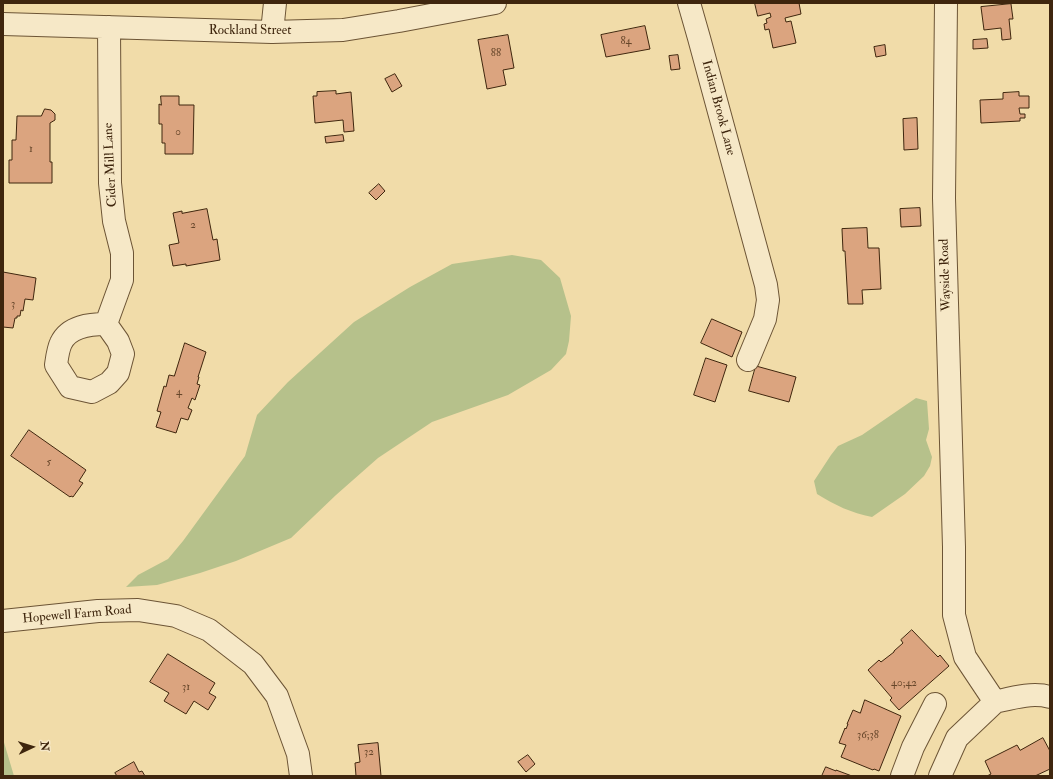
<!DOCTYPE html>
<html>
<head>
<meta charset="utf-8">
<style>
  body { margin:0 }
  #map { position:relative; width:1053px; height:779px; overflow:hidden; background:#f1dca9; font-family:"IM FELL Double Pica",serif }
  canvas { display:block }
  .frame { position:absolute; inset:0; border:4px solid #3f260e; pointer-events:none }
  .north { position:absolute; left:12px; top:727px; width:40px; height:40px; -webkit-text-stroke:3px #f6e8c7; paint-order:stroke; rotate:86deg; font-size:11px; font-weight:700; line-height:16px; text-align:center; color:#3f260e }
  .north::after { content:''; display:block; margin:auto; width:14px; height:18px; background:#3f260e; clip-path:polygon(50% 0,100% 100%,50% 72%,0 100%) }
</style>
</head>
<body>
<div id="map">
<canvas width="1053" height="779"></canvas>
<div class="frame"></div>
<div class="north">N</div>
</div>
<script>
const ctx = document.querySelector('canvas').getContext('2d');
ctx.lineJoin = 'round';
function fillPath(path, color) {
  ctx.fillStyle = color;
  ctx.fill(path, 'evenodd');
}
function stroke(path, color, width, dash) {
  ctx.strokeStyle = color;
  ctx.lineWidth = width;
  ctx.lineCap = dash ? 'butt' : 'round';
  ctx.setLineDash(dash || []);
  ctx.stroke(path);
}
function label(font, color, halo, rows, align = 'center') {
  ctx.font = font + ' "IM FELL Double Pica",serif';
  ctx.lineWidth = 3;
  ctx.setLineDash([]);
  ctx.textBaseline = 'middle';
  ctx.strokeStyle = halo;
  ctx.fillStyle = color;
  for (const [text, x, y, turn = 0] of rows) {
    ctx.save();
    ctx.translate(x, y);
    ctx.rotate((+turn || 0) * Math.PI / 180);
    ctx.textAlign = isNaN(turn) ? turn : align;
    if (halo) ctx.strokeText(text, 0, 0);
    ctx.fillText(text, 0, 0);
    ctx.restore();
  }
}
const green = new Path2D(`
  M512 255 541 260 560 278 571 316 569 341 566 354 551 370 508 395 432 422 378 458 336 495 291 538 236 561 200 573 157 585 126 587 138 575 168 559 183 541 245 456 257 415 288 382 354 322 410 287 452 264Z
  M916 398 927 401 929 429 926 440 932 457 930 466 924 476 905 494 872 517C851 513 835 505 817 494L814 481 831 455 838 446 862 435Z
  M3 739 14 776H3Z`);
const building = new Path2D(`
  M755 3H799L801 14 785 18 786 22 791 21 796 43 773 48 769 29 765 30 764 24 767 23 766 19 771 17 770 13 758 16Z
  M1011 4 1013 19H1009L1011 39 1002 40 1001 28 984 30 981 7Z
  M645 26 650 49 606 57 601 35Z
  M508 35 514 68 503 70 506 85 487 89 478 40Z
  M987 39 988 48 973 49V40Z
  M885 45 886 55 876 57 874 47Z
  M678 55 680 69 671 70 669 56Z
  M395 74 402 86 392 92 385 79Z
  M336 91V94L351 92 354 131 344 132 343 120 315 123 313 96H317V92Z
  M1019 92V96H1029V108H1019L1020 114H1025V118H1020V121L981 123 980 100 1003 99V93Z
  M161 96H179V105H194L193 154H165V143H162V124H159V104L161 105Z
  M45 109 51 110 55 114V120L50 123V162H52V183H9V160H12V140H16L17 116H41Z
  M917 118 918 149 904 150 903 119Z
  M343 135 344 141 326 143 325 137Z
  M379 184 385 191 376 200 369 193Z
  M920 208 921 226 901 227 900 209Z
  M207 209 213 240 217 239 220 260 186 266V264L173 266 169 245 179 243 173 213 182 211V213Z
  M867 228 868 248H879L881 289 862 290 863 304H848L845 251H843L842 229Z
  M3 272 36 278 33 300 25 299 23 311 21 310 20 316H17V318H15L13 328 3 327Z
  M712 319 742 332 732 357 701 343Z
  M185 343 206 352 198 377H199L197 384 200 385 195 400 192 398 188 408 192 410 188 420 181 418 176 433 156 427 161 412 157 411 164 386 166 387 169 375 174 376Z
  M706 358 727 365 715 402 694 395Z
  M756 366 796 377 789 402 749 391Z
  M29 430 86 470 79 481 83 483 73 497 71 496 70 497 11 456Z
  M912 630 938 657 940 655 949 666 899 710 890 700 892 698 868 670 879 660 881 662 894 652V651L903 643 901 640Z
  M168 654 215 683 209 693 216 697 208 710 194 701 186 714 164 701 169 693 150 682Z
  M865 700 901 716 879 771 874 769 873 770 841 757 846 745 839 743 845 728 846 729 848 724H847L853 710 860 713Z
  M1043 738 1050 751V769L1035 776H987L991 774 985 761 1017 745 1020 750Z
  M378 743 381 776H356L355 763 360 762 358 745Z
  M528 755 535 764 526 772 518 762Z
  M134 762 139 772 142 771 145 776H117L115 773Z
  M826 767 836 771V770L852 776H822Z`);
const minor = new Path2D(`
  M689 3 699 38 766 285 768 300 765 319 748 360
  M3 24 272 32 343 30 399 21 495 3
  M272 32 275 3
  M106 324 118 341 123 354 118 373 109 383 92 392 70 387 56 365C57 358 58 349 61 343 69 326 90 324 106 324L122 280V253L114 221 110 183 109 27
  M3 621 98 611 138 610 176 616 209 630 253 664 277 696 298 754 301 776
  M995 702C1012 698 1032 692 1050 697
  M902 776 913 747 935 704
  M940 776 957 738 995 702 965 657 954 615V547L944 198 946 3`);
const numberNames = [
  ["84",626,42],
  ["88",496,54],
  ["0",178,133],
  ["1",31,150],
  ["2",193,226],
  ["3",13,305],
  ["4",179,393],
  ["5",49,463],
  ["40;42",904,684],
  ["31",186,688],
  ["36;38",868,736],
  ["32",369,753]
];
const streetNames = [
  ["Rockland Street",250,31],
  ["Indian Brook Lane",718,108,75],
  ["Cider Mill Lane",111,165,-93],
  ["Wayside Road",946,275,-92],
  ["Hopewell Farm Road",77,615,-5]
];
fillPath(green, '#b6c18b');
fillPath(building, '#dba47f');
stroke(building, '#3f260e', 1);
stroke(minor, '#6c5435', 24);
stroke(minor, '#f6e8c7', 22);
label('11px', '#66462a', null, numberNames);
label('13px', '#3f260e', '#f6e8c7', streetNames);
</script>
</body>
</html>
